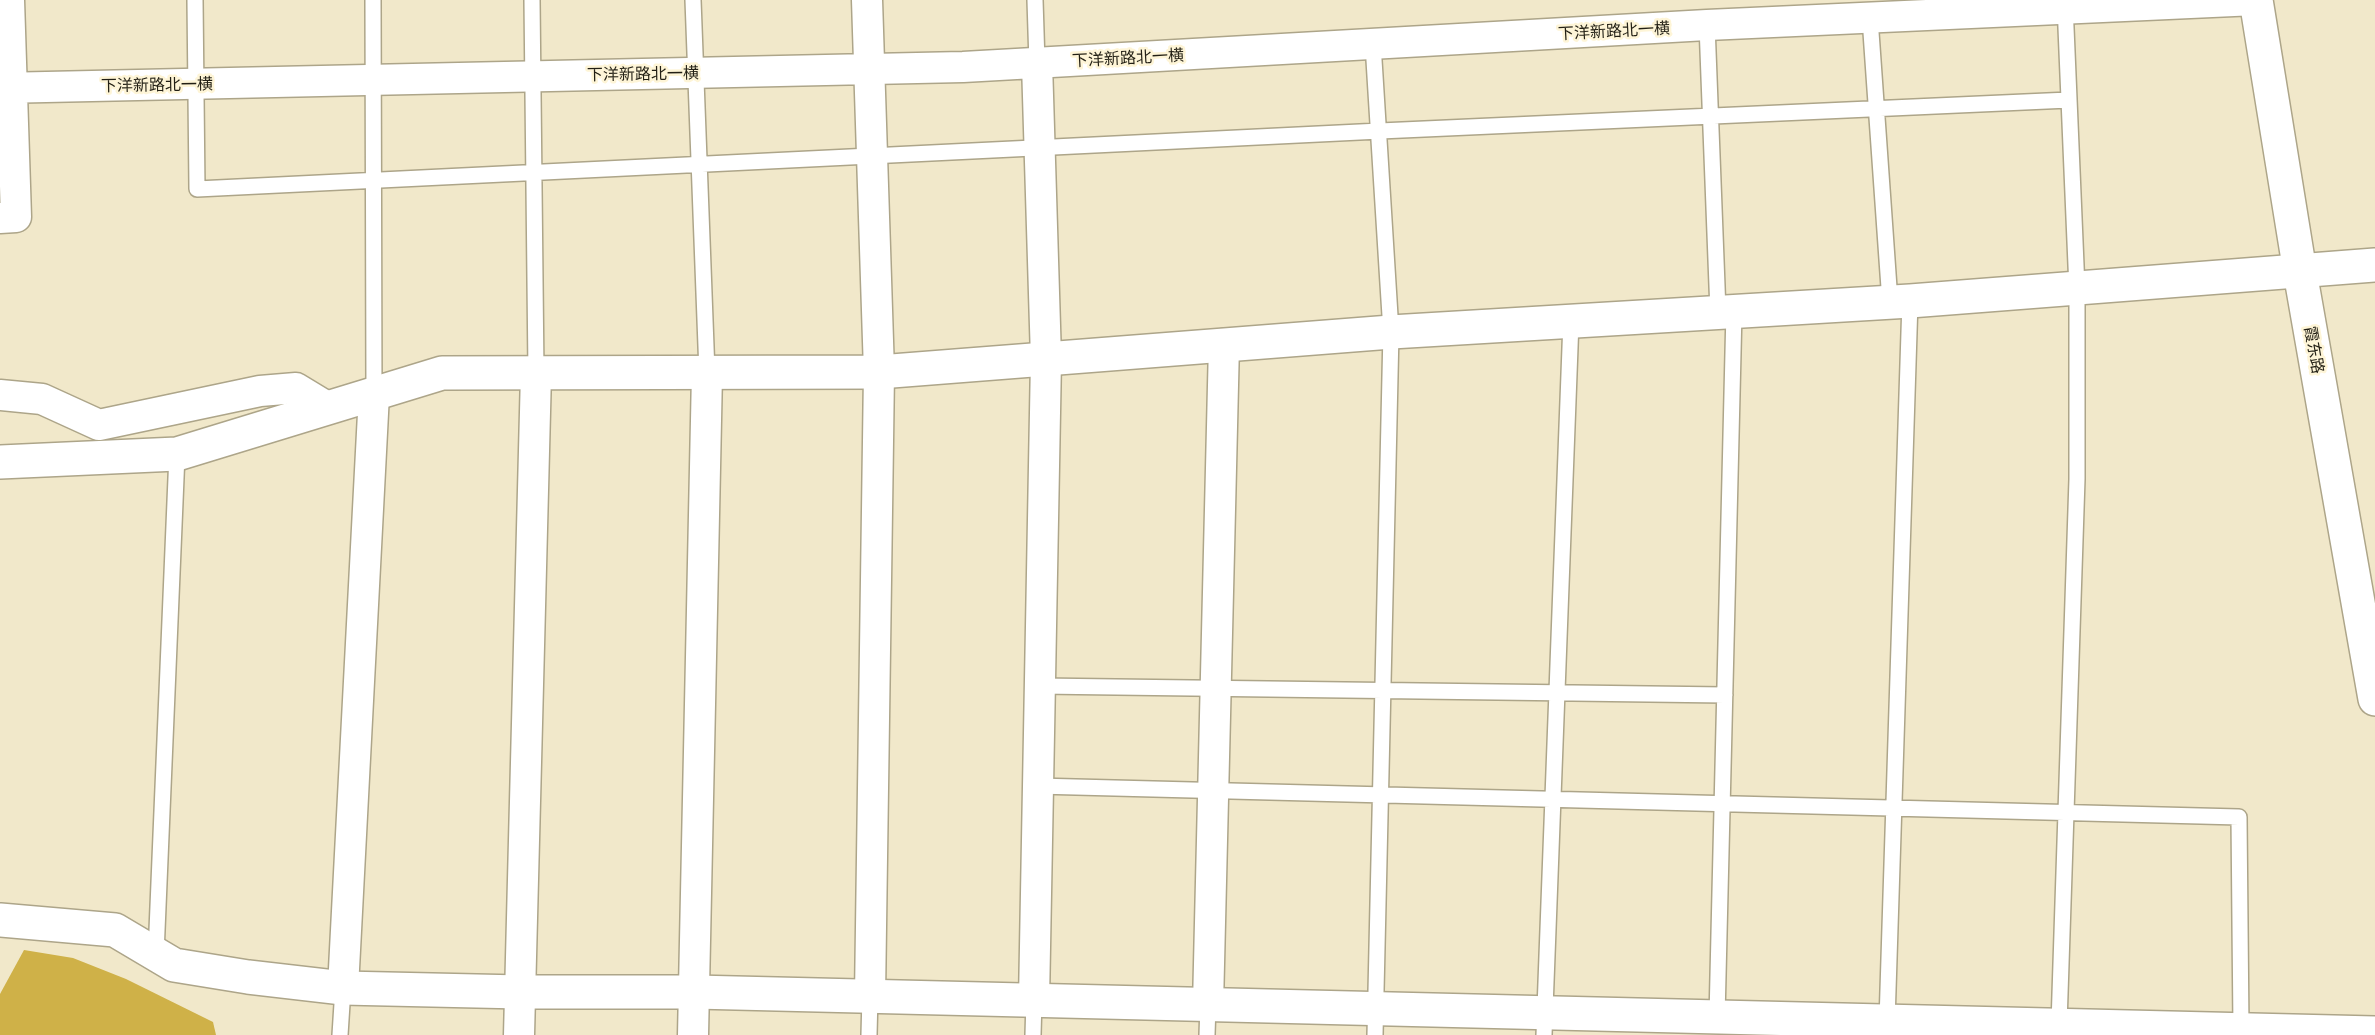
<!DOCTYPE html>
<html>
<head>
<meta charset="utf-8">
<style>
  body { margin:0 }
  canvas { display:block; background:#f1e8ca }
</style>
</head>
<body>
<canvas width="2375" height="1035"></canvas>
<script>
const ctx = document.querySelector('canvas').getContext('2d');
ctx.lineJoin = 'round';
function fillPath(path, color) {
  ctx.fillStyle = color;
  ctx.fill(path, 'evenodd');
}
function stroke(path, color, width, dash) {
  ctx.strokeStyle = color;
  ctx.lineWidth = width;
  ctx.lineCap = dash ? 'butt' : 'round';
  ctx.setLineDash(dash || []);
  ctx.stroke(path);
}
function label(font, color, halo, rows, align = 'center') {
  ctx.font = font + ' "Exo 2","Noto Sans SC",sans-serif';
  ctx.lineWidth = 5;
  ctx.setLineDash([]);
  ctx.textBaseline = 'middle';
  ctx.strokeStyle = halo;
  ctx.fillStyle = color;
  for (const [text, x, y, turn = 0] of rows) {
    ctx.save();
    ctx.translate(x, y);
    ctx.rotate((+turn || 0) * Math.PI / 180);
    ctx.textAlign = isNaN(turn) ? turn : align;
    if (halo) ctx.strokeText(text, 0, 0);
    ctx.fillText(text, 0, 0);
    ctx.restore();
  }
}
const water = new Path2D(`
  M24 950 73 958 126 979 213 1022 216 1035H0V994Z`);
const service = new Path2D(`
  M195 0 197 189 1380 131 2069 100
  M373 0 374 394
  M532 0 536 373
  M693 0 707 373
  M1035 0 1037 63
  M1870 18 1890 302
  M1707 25 1718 312
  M1373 44 1391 332 1375 1035
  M1040 686 1725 695
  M1037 786 2239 817 2241 1029
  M156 954 177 454
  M1717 1017 1734 311
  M1887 1021 1910 301
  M2059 1024 2077 479V289L2065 4
  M340 1035 343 988
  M869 1035 870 996
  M1033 1035 1034 1000
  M1207 1035 1208 1005
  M1544 1035 1571 321`);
const minor = new Path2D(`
  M867 0 879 372 870 996
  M0 88 963 67 1707 25 2256 0
  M0 218 16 217 9 0
  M0 395 42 399 99 425 260 391 296 388 329 408
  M343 988 374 394
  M1034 1000 1046 359 1037 63
  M1208 1005 1224 344
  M519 1035 536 373
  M693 1035 707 373`);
const tertiary = new Path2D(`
  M0 462 177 454 442 373 879 372 1391 332 1910 301 2375 265
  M0 920 115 930 174 965 248 977 343 988 521 992H695L2375 1033`);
const secondary = new Path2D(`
  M2256 0 2300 272 2375 699`);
const streetNames = [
  ["下洋新路北一横",1614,31,-3],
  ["下洋新路北一横",1128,58,-3],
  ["下洋新路北一横",643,74,-1],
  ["下洋新路北一横",157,85,-1],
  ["霞东路",2314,350,80]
];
fillPath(water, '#cfb148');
stroke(service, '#ada589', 18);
stroke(minor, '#ada589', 33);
stroke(tertiary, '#ada589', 36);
stroke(secondary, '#ada589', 36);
stroke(service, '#fff', 15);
stroke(minor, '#fff', 30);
stroke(tertiary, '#fff', 33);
stroke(secondary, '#fff', 33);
label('16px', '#221f14', '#fef5d7', streetNames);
</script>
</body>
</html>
